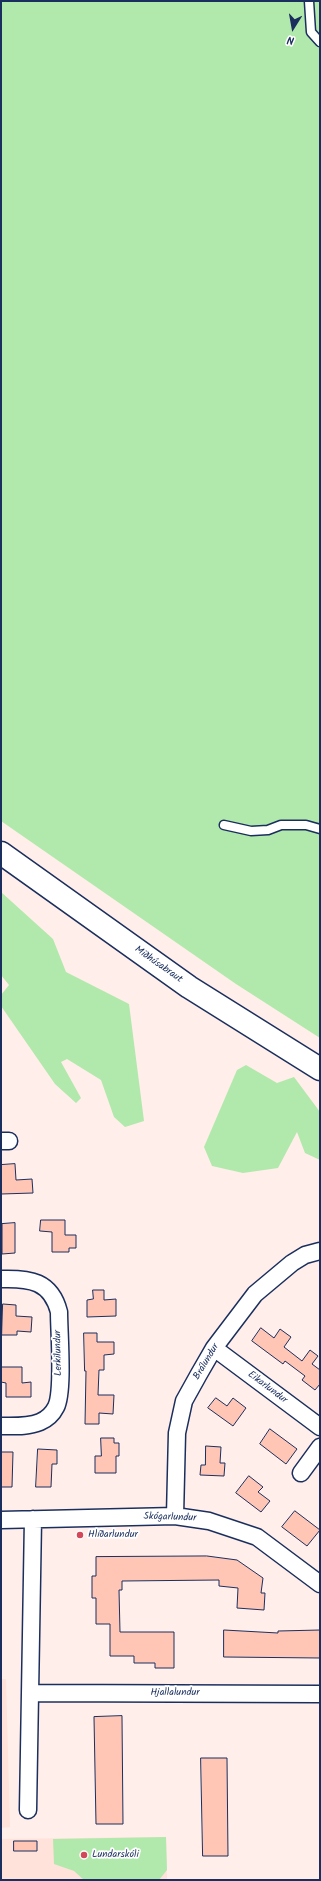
<!DOCTYPE html>
<html>
<head>
<meta charset="utf-8">
<style>
  body { margin:0 }
  #map { position:relative; width:321px; height:1881px; overflow:hidden; background:#ffeee9; font-family:Kalam,sans-serif }
  canvas { display:block }
  .frame { position:absolute; inset:0; border:2px solid #1b2f5e; pointer-events:none }
  .north { position:absolute; left:273px; top:8px; width:40px; height:40px; -webkit-text-stroke:3px #fff; paint-order:stroke; rotate:191deg; font-size:11px; font-weight:700; line-height:16px; text-align:center; color:#1b2f5e }
  .north::after { content:''; display:block; margin:auto; width:14px; height:18px; background:#1b2f5e; clip-path:polygon(50% 0,100% 100%,50% 72%,0 100%) }
</style>
</head>
<body>
<div id="map">
<canvas width="321" height="1881"></canvas>
<div class="frame"></div>
<div class="north">N</div>
</div>
<script>
const ctx = document.querySelector('canvas').getContext('2d');
ctx.lineJoin = 'round';
function fillPath(path, color) {
  ctx.fillStyle = color;
  ctx.fill(path, 'evenodd');
}
function stroke(path, color, width, dash) {
  ctx.strokeStyle = color;
  ctx.lineWidth = width;
  ctx.lineCap = dash ? 'butt' : 'round';
  ctx.setLineDash(dash || []);
  ctx.stroke(path);
}
function label(font, color, halo, rows, align = 'center') {
  ctx.font = font + ' Kalam,sans-serif';
  ctx.lineWidth = 3.5;
  ctx.setLineDash([]);
  ctx.textBaseline = 'middle';
  ctx.strokeStyle = halo;
  ctx.fillStyle = color;
  for (const [text, x, y, turn = 0] of rows) {
    ctx.save();
    ctx.translate(x, y);
    ctx.rotate((+turn || 0) * Math.PI / 180);
    ctx.textAlign = isNaN(turn) ? turn : align;
    if (halo) ctx.strokeText(text, 0, 0);
    ctx.fillText(text, 0, 0);
    ctx.restore();
  }
}
const built = new Path2D(`
  M1 1679H6L10 1827 1 1828Z
  M166 1837 167 1880H1V1839Z`);
const green = new Path2D(`
  M1 1H320V1038L236 984 1 821Z
  M1 892 53 939 66 972 129 1004 144 1121 125 1127 114 1117 101 1080 67 1059 61 1062 81 1098 76 1103 55 1084 1 1006V995L9 985 1 975Z
  M246 1065 277 1083 294 1077 320 1112V1160L305 1153 297 1132 278 1168 243 1173 212 1166 204 1147 237 1070Z
  M166 1837 167 1870 159 1880H84L74 1871 54 1864 53 1839Z`);
const building = new Path2D(`
  M15 1164 16 1180 32 1179 33 1193 1 1194V1165Z
  M41 1220H65V1235H76V1248H69V1252H52V1232L40 1231Z
  M15 1223V1253L2 1254V1224Z
  M93 1290H104V1300L116 1299V1316L87 1317V1300L93 1299Z
  M3 1304 16 1305V1316L32 1317 31 1332 17 1331V1335H2Z
  M261 1328 274 1338 280 1329 291 1337 284 1347 302 1361 310 1350 318 1356 312 1364 320 1370V1384L315 1390 302 1380 305 1376 285 1361 283 1364 252 1341Z
  M84 1333H97V1342H114V1354L104 1355V1370H99L98 1395H114L113 1414 99 1413V1424H85L86 1371H85Z
  M1 1367H22V1383L31 1382V1397H6V1383L1 1382Z
  M216 1398 227 1406 233 1398 246 1408 233 1426 208 1408Z
  M270 1429 297 1449 286 1464 260 1444Z
  M101 1438H114V1443H119V1456H116V1473H95V1456H101Z
  M206 1446 221 1447 220 1463H225L224 1476 200 1475 201 1465H205Z
  M38 1449 57 1450V1464H52L51 1487H36Z
  M1 1452H13L12 1487H1Z
  M249 1476 263 1487 258 1492 270 1501 261 1512 236 1493Z
  M295 1511 320 1530 307 1546 282 1527Z
  M207 1556 237 1560 263 1578 261 1593H265L264 1610 237 1608 238 1588 219 1586V1580L122 1581V1590H119L120 1632H174V1668H155V1663H134V1656H110V1624H96V1598H92V1576H96V1557Z
  M224 1630 278 1633V1631L320 1630V1658L224 1657Z
  M122 1716 123 1824H96L94 1717Z
  M201 1758H227L228 1856H203Z
  M14 1841H37V1851H14Z`);
const lane = new Path2D(`
  M309 1 311 32 320 42
  M224 825 251 831 268 830 281 825H306L320 829`);
const street = new Path2D(`
  M1 1141H9
  M1 1279C30 1278 51 1281 59 1312 59 1333 64 1391 56 1407 53 1413 47 1419 40 1422 28 1427 14 1426 1 1426
  M214 1348 320 1427
  M301 1473 320 1447
  M175 1516 177 1433 184 1401 199 1374 214 1348 255 1294 292 1263 305 1255 320 1251
  M1 1520 175 1516 209 1521 257 1537 320 1584
  M30 1693 320 1694
  M28 1810 33 1519`);
const secondary = new Path2D(`
  M1 853 189 987 320 1069`);
const markers = [
  [80,1535,4,"#d1495b"],
  [84,1855,4,"#d1495b"]
];
const streetNames = [
  ["Miðhúsabraut",158,965,35],
  ["Lerkilundur",59,1353,-91],
  ["Brálundur",207,1362,-59],
  ["Eikarlundur",267,1388,37],
  ["Skógarlundur",170,1518,2],
  ["Hjallalundur",175,1693]
];
const poiNames = [
  ["Hlíðarlundur",88,1535],
  ["Lundarskóli",92,1855]
];
fillPath(built, '#ffe2d9');
fillPath(green, '#b1e9ac');
fillPath(building, '#ffc5b5');
stroke(building, '#1b2f5e', 1);
stroke(lane, '#1b2f5e', 11);
stroke(street, '#1b2f5e', 19);
stroke(secondary, '#1b2f5e', 25);
stroke(lane, '#fff', 8);
stroke(street, '#fff', 16);
stroke(secondary, '#fff', 22);
for (const [x, y, r, color] of markers) {
  const dot = new Path2D();
  dot.arc(x, y, r, 0, 2 * Math.PI);
  ctx.fillStyle = color;
  ctx.fill(dot);
  stroke(dot, '#fff', 1.5);
}
label('10px', '#1b2f5e', '#fff', streetNames);
label('10px', '#1b2f5e', '#fff', poiNames, 'left');
</script>
</body>
</html>
